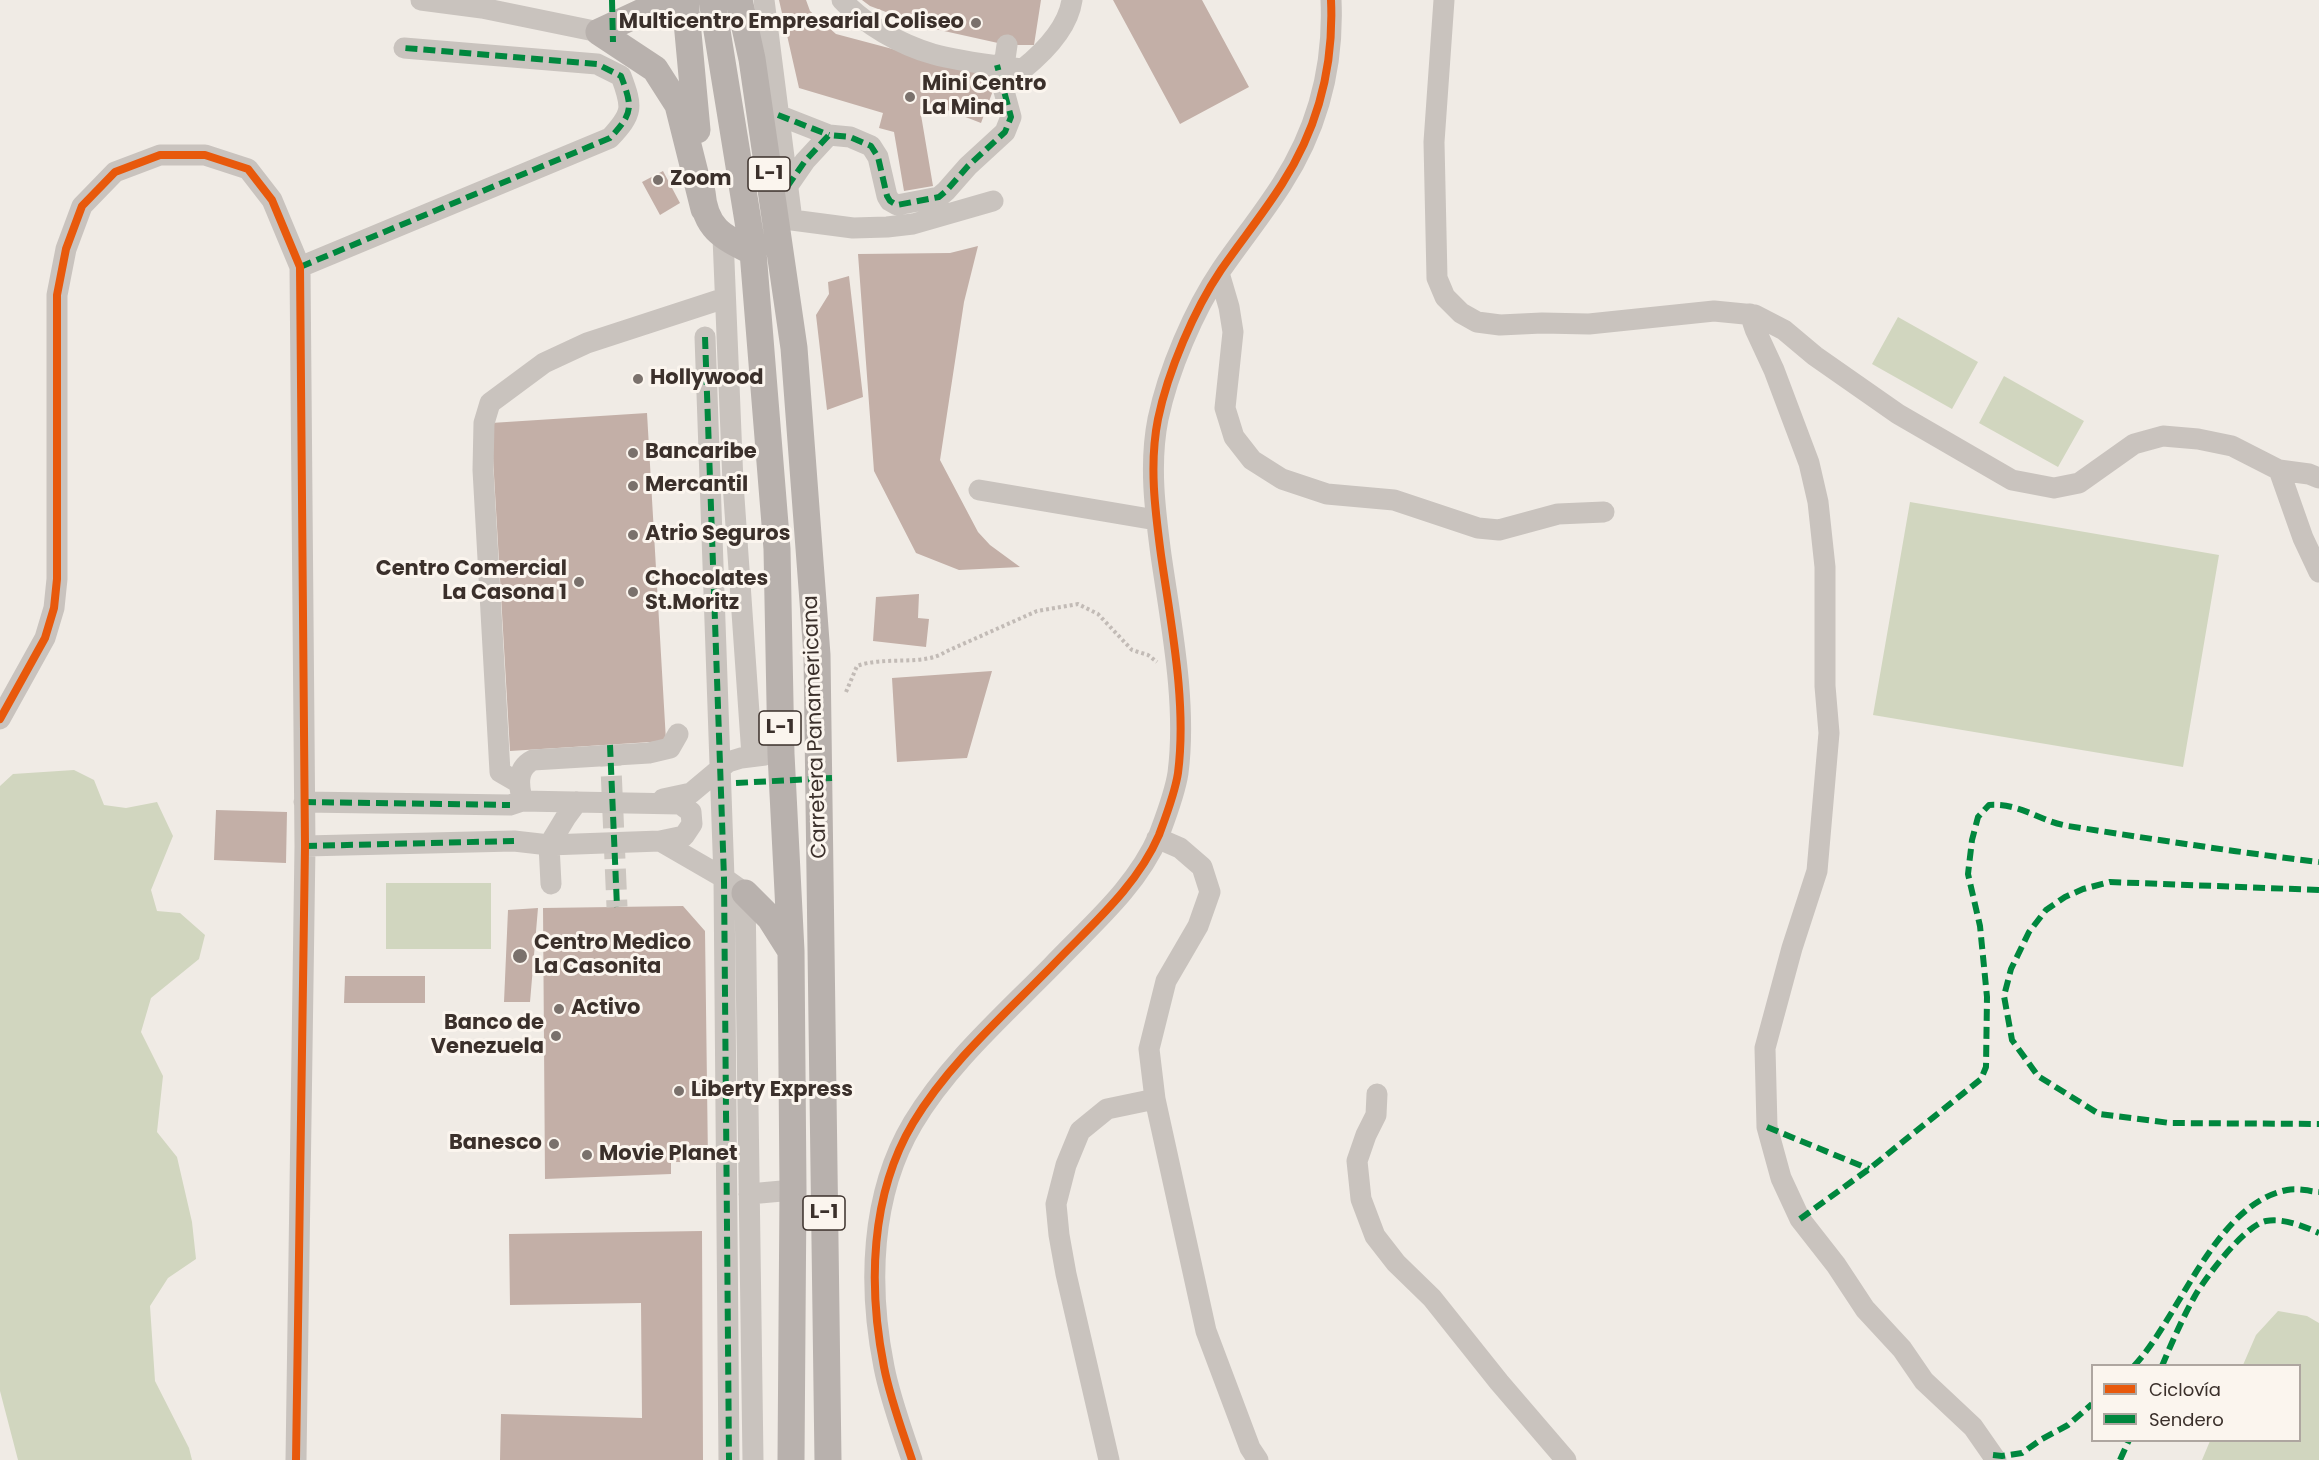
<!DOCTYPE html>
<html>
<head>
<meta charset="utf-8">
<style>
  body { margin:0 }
  #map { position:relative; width:2319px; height:1460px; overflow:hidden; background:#f0ebe5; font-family:Poppins,sans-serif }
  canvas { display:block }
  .legend { position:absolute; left:2091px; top:1364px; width:210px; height:78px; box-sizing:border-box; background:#fbf5ee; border:2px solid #aea6a0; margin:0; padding:8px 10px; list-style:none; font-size:18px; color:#3b302b }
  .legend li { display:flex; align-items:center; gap:12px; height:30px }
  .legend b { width:30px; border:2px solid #aea6a0 }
</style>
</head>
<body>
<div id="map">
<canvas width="2319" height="1460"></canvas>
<ul class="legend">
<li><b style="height:8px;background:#e8590c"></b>Ciclovía</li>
<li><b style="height:8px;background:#00873e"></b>Sendero</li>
</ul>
</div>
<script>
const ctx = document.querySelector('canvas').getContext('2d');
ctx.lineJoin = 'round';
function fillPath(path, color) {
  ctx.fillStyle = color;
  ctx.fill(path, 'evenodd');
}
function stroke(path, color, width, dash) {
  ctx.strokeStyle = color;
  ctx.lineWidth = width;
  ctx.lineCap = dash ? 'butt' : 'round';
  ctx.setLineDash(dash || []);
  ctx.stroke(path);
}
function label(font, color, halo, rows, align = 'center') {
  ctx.font = font + ' Poppins,sans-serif';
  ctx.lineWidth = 6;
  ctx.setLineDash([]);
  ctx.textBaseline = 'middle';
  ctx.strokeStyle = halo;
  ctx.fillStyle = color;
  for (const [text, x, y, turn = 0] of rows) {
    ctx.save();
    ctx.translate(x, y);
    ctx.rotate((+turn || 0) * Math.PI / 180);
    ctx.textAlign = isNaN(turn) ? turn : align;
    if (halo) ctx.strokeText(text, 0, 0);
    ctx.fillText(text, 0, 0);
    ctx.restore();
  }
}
const green = new Path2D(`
  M1898 317 1978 362 1952 409 1872 364Z
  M2004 376 2084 421 2058 467 1979 423Z
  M1910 502 2219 555 2183 767 1873 715Z
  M74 770 94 780 104 805 126 808 157 802 173 836 151 890 157 911 180 913 205 935 199 959 151 998 141 1032 163 1076 157 1132 177 1157 192 1222 196 1259 168 1278 150 1306 155 1381 189 1448 192 1460H18L0 1391V786L13 774Z
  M386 883H491V949H386Z
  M2278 1311 2307 1316 2319 1323V1460H2202L2210 1441 2300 1440V1366L2243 1365 2256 1335Z`);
const building = new Path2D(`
  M779 0H806L810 11 836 34 998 77 981 123 937 106 920 109 933 186 904 191 894 132 879 128 883 113 799 88Z
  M862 0H1041L1034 45H1007L926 27 870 6Z
  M1113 0H1202L1249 87 1180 124Z
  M663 171 680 203 660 215 642 182Z
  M978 246 964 302 940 460 978 532 990 545 1020 567 959 570 916 553 874 471 858 254 950 253Z
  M849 276 863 397 827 410 816 315 829 294 828 282Z
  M647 413 666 741 510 751 491 423Z
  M919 594 918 618 929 619 926 647 873 641 876 597Z
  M992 671 967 758 897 762 892 678Z
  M216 810 287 812 286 863 214 860Z
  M683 906 705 931 708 1162H671V1174L545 1179 543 908Z
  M538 908 530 1002H504L508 910Z
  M345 976H425V1003H344Z
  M702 1231 703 1460H500L501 1414 642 1418 641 1303 510 1305 509 1234Z`);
const minorTunnel = new Path2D(`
  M610 745 617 907`);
const path = new Path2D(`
  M846 692 857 666C883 656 925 666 945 652L1037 611 1078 604 1098 614 1132 650 1148 655 1157 662`);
const minor = new Path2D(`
  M421 0 482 8 599 32
  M764 0 792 220 853 228 887 227 913 224 993 201
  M842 0C864 24 901 45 933 54 961 62 994 65 1023 69 1044 52 1068 28 1072 0
  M1444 0 1434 142 1437 278 1445 297 1461 313 1477 322 1500 325 1542 323 1589 324 1714 311 1755 315 1784 330 1815 356 1898 414 2012 480 2054 488 2079 483 2134 444 2163 436 2198 439 2232 446 2279 470 2309 474 2319 478
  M1004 66 1007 45
  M778 115 829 135
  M787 187 805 161 829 135 850 137 871 146 878 157 887 196 890 201 897 205 939 197 946 191 968 166 1005 132 1011 117 997 65
  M723 237 733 483 752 756
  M300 267 610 138C633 113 633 108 621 76L597 64 404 48
  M1219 273 1229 307 1233 332 1225 408 1234 437 1252 460 1282 479 1327 494 1394 500 1478 528 1499 530 1558 514 1604 512
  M1750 314 1755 329 1774 370 1809 463 1818 502 1825 567V686L1829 733 1817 871 1792 948 1765 1048 1767 1127 1781 1178 1800 1219 1836 1265 1865 1309 1902 1349 1924 1381 1973 1427 1996 1460
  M705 337 724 878 729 1460
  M2279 470 2303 538 2319 572
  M979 490 1156 520
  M0 719 45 638 54 608 57 579V295L66 249 82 206 115 172 160 155H205L248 169 272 200 300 267 305 846 296 1460
  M519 783 500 772 483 470 484 423 490 403 544 363 587 343 725 298
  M521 794C518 780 519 767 533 760L649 753 670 748 678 734
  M663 799 691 793 728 762 741 758 765 755
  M304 802 510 805 522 801 680 804 691 812 692 824 684 836 660 841 549 845 514 841 305 846
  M1157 838 1180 848 1202 867 1210 892 1198 926 1166 981 1149 1049 1155 1099 1206 1331 1250 1448 1258 1460
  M660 841 724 878 745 893 753 1460
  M551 884 549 845 566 817 577 802
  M1377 1094 1376 1115 1366 1135 1357 1161 1361 1199 1375 1236 1396 1263 1432 1298 1499 1382 1566 1460
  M749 1194 793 1190
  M912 1460C902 1430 890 1398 884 1367 868 1287 870 1195 913 1123 949 1063 1004 1015 1052 966 1091 925 1136 888 1159 835 1166 816 1175 793 1178 773 1187 703 1171 625 1161 555 1155 510 1149 464 1158 419 1168 371 1194 310 1221 270 1241 241 1263 214 1282 184 1318 128 1334 67 1331 0
  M1109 1460 1066 1274 1059 1235 1056 1204 1066 1165 1080 1131 1107 1109 1155 1099`);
const major = new Path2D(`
  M668 0 599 32 655 69 678 105 704 209
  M685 0 697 130
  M712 0 753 252 777 549 781 754 791 951 793 1190 791 1460
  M739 0 752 59 794 348 817 655 828 1460
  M702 192C705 229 723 237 753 252
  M745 893 770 918 789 948`);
const quiet = new Path2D(`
  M612 0 613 42
  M778 115 829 135
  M787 187 805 161 829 135 850 137 871 146 878 157 887 196 890 201 897 205 939 197 946 191 968 166 1005 132 1011 117 997 65
  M300 267 610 138C633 113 633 108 621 76L597 64 404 48
  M705 337 724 878 729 1460
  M610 745 617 907
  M736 783 832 778
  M304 802 510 805
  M305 846 514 841
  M2319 890 2110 882 2083 889 2065 897 2046 910 2029 932 2011 969 2004 996 2012 1040 2038 1076 2099 1114 2170 1123 2319 1124
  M1767 1127 1869 1169
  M1800 1219 1869 1169 1981 1079 1986 1067 1987 997 1980 926 1968 874 1972 840 1978 817 1989 805C2021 803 2039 821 2068 826 2152 839 2235 852 2319 862
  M2134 1366C2180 1317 2215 1204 2287 1190 2297 1188 2309 1191 2319 1192
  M2162 1366C2172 1342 2183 1317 2196 1294 2207 1276 2245 1225 2266 1221 2284 1218 2303 1226 2319 1233
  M1993 1455 2002 1456 2022 1453 2042 1439 2068 1425 2092 1404
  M2120 1460 2129 1440`);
const cycleway = new Path2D(`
  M0 719 45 638 54 608 57 579V295L66 249 82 206 115 172 160 155H205L248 169 272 200 300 267 305 846 296 1460
  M912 1460C902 1430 890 1398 884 1367 868 1287 870 1195 913 1123 949 1063 1004 1015 1052 966 1091 925 1136 888 1159 835 1166 816 1175 793 1178 773 1187 703 1171 625 1161 555 1155 510 1149 464 1158 419 1168 371 1194 310 1221 270 1241 241 1263 214 1282 184 1318 128 1334 67 1331 0`);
const markers = [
  [976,23,6,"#7a716c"],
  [910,97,6,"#7a716c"],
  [658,180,6,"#7a716c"],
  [638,379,6,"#7a716c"],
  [633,453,6,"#7a716c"],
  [633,486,6,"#7a716c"],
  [633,535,6,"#7a716c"],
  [579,582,6,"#7a716c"],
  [633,592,6,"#7a716c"],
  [520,956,8,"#7a716c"],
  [559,1009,6,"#7a716c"],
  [556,1036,6,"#7a716c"],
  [679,1091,6,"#7a716c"],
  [554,1144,6,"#7a716c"],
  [587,1155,6,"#7a716c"]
];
const shields = [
  [769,174,42],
  [780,728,42],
  [824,1213,42]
];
const shieldNames = [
  ["L-1",769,174],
  ["L-1",780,728],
  ["L-1",824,1213]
];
const poiNames = [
  ["Multicentro Empresarial Coliseo",964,23,"right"],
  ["Mini Centro",922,85],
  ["La Mina",922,109],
  ["Zoom",670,180],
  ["Hollywood",650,379],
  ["Bancaribe",645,453],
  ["Mercantil",645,486],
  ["Atrio Seguros",645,535],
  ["Centro Comercial",567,570,"right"],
  ["La Casona 1",567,594,"right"],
  ["Chocolates",645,580],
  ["St.Moritz",645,604],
  ["Centro Medico",534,944],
  ["La Casonita",534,968],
  ["Activo",571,1009],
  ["Banco de",544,1024,"right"],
  ["Venezuela",544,1048,"right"],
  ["Liberty Express",691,1091],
  ["Banesco",542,1144,"right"],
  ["Movie Planet",599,1155]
];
const streetNames = [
  ["Carretera Panamericana",816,727,-92]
];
fillPath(green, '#d1d6bf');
fillPath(building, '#c3afa7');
stroke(minorTunnel, '#ccc6c0', 21, [21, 10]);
stroke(path, '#c2bbb6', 4, [3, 3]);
stroke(minor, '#c9c3be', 21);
stroke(major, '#b8b1ad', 27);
stroke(quiet, '#00873e', 6, [12, 6]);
stroke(cycleway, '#e8590c', 8);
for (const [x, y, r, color] of markers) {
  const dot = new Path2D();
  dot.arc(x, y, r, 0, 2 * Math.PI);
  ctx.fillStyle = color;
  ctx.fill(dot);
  stroke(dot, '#fbf5ee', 2);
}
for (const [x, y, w] of shields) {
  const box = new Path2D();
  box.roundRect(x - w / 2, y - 17, w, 34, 4.5);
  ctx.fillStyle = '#fbf5ee';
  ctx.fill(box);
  stroke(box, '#3b302b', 1.5);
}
label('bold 20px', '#3b302b', null, shieldNames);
label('bold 21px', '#3b302b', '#fbf5ee', poiNames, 'left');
label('21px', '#3b302b', '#fbf5ee', streetNames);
</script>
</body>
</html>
